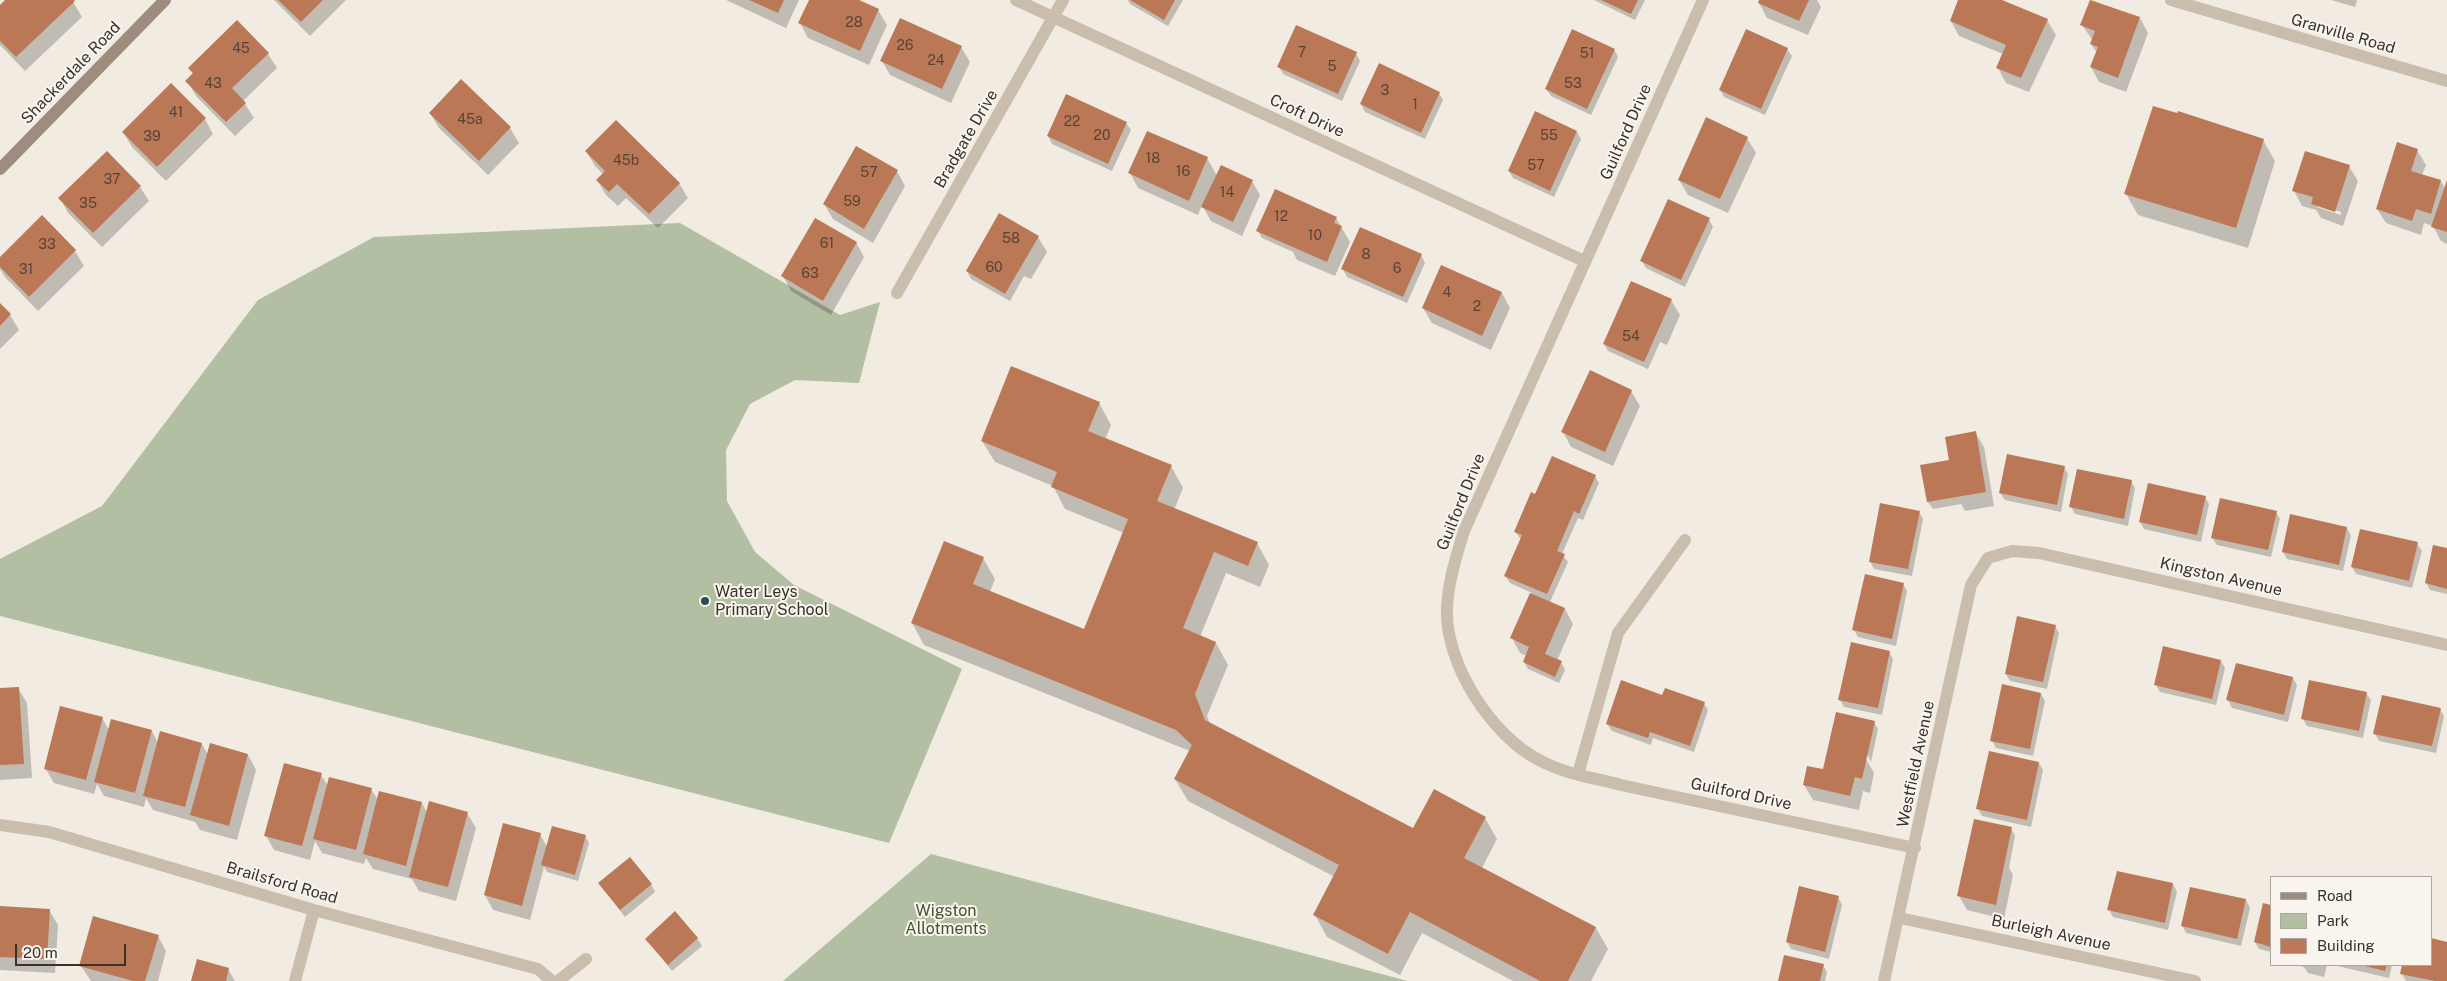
<!DOCTYPE html>
<html>
<head>
<meta charset="utf-8">
<style>
  body { margin:0 }
  #map { position:relative; width:2447px; height:981px; overflow:hidden; background:#f1ebe1; font-family:"Public Sans",sans-serif }
  canvas { display:block }
  .legend { position:absolute; left:2270px; top:876px; width:162px; height:90px; box-sizing:border-box; background:#f9f5ee; border:1px solid #aca7a0; margin:0; padding:6px 9px; list-style:none; font-size:15px; color:#38312c }
  .legend li { display:flex; align-items:center; gap:10px; height:25px }
  .legend b { width:25px; border:1px solid #aca7a0 }
  .scale { position:absolute; left:15px; top:944px; width:111px; height:22px; box-sizing:border-box; border:2px solid #38312c; border-top:0; padding-left:6px; font-size:15px; line-height:18px; white-space:nowrap; color:#38312c; -webkit-text-stroke:4px #f9f5ee; paint-order:stroke }
</style>
</head>
<body>
<div id="map">
<canvas width="2447" height="981"></canvas>
<ul class="legend">
<li><b style="height:6px;background:#9c8d7f"></b>Road</li>
<li><b style="height:14px;background:#b3bfa2"></b>Park</li>
<li><b style="height:14px;background:#bb7856"></b>Building</li>
</ul>
<div class="scale">20 m</div>
</div>
<script>
const ctx = document.querySelector('canvas').getContext('2d');
ctx.lineJoin = 'round';
function fillPath(path, color) {
  ctx.fillStyle = color;
  ctx.fill(path, 'evenodd');
}
function stroke(path, color, width, dash) {
  ctx.strokeStyle = color;
  ctx.lineWidth = width;
  ctx.lineCap = dash ? 'butt' : 'round';
  ctx.setLineDash(dash || []);
  ctx.stroke(path);
}
function label(font, color, halo, rows, align = 'center') {
  ctx.font = font + ' "Public Sans",sans-serif';
  ctx.lineWidth = 4;
  ctx.setLineDash([]);
  ctx.textBaseline = 'middle';
  ctx.strokeStyle = halo;
  ctx.fillStyle = color;
  for (const [text, x, y, turn = 0] of rows) {
    ctx.save();
    ctx.translate(x, y);
    ctx.rotate((+turn || 0) * Math.PI / 180);
    ctx.textAlign = isNaN(turn) ? turn : align;
    if (halo) ctx.strokeText(text, 0, 0);
    ctx.fillText(text, 0, 0);
    ctx.restore();
  }
}
const green = new Path2D(`
  M680 223 840 315 880 302 859 383 795 380 750 404 726 450 727 501 755 552 794 585 962 669 889 843 0 616V559L102 506 258 300 374 237Z
  M931 854 1408 981H783Z`);
const shadow = new Path2D(`
  M7 0H72L82 17 25 71 0 45V7Z
  M274 0H346L310 36Z
  M726 0H799L786 28Z
  M810 0H856L878 10 887 25 869 65 808 38 800 23Z
  M1128 0H1183L1168 26 1130 4Z
  M1594 0H1645L1635 20Z
  M1760 0H1817L1821 7 1808 35 1767 18 1759 3Z
  M1960 0H1999L2047 20 2056 35 2029 92 2006 83 1998 68 2003 54 1959 36 1951 21Z
  M2091 0 2140 18 2148 33 2126 92 2099 82 2091 67 2097 53 2091 44 2093 41 2082 25Z
  M2331 0H2357L2355 7Z
  M961 47 970 62 951 103 890 75 882 61Z
  M1614 49 1618 57 1591 115 1551 96 1546 89Z
  M1787 49 1792 56 1765 115 1724 97 1720 90Z
  M1356 53 1360 61 1342 101 1283 74 1279 67Z
  M268 54 277 68 243 101 254 118 235 136 196 96 187 81 193 74 190 69Z
  M461 81 510 128 519 143 488 175 439 128 430 113Z
  M170 85 205 119 213 134 166 181 132 147 123 132Z
  M1439 93 1443 100 1425 139 1365 112 1361 104Z
  M1126 123 1131 130 1112 171 1052 144 1048 136Z
  M1577 132 1581 139 1554 197 1513 178 1509 171Z
  M1747 138 1756 153 1728 213 1688 195 1679 180Z
  M2263 140 2275 161 2248 248 2138 215 2126 194Z
  M2417 150 2426 165 2422 175 2441 181 2445 189 2447 183V244L2441 241 2433 226 2424 223 2421 235 2386 223 2377 209Z
  M586 151 679 183 688 198 658 228 626 198 618 206 606 195 597 180 603 174 595 166Z
  M1207 158 1217 176 1252 181 1260 195 1242 236 1211 221 1202 205 1198 215 1138 188 1130 173Z
  M2349 166 2358 181 2343 226 2321 218 2316 210 2302 206 2294 191ZM2317 204 2341 212V215L2317 207Z
  M897 171 905 186 873 243 833 219 824 204Z
  M140 187 149 201 102 247 68 213 60 198Z
  M42 217 75 251 84 266 38 311 5 277 0 269V259Z
  M1336 218 1350 242 1335 276 1297 260 1293 252 1262 238 1258 231Z
  M1709 219 1713 227 1685 287 1646 268 1642 261Z
  M1038 237 1047 252 1031 279 1024 276 1010 301 971 279 967 271Z
  M856 242 864 257 831 315 791 291 783 276Z
  M1421 255 1425 263 1407 303 1347 277 1343 269Z
  M1442 266 1502 293 1510 308 1491 350 1432 323 1423 308Z
  M1671 300 1680 315 1667 345 1660 342 1648 369 1608 351 1604 344Z
  M0 305 10 315 19 330 0 349Z
  M1631 391 1640 406 1613 466 1571 447 1563 432Z
  M1099 403 1111 425 1105 440 1171 466 1183 488 1174 510 1257 543 1269 565 1260 587 1226 573 1200 637 1216 643 1228 665 1207 716 1210 724 1413 830 1485 818 1497 839 1482 868 1596 928 1608 949 1591 981H1513L1422 933 1400 975 1327 937 1315 915 1335 877 1188 801 1175 779 1190 751 924 645 912 623 983 558 995 579 990 592 1084 630 1124 533 1065 509 1053 486 995 462 982 441Z
  M1975 432 1984 447 1994 506 1965 511 1961 504 1933 509 1928 502 1922 466 1950 461Z
  M2064 467 2068 474 2061 512 2005 500 2000 493Z
  M1595 476 1599 483 1583 520 1578 518 1562 554 1568 562 1550 602 1565 609 1573 624 1557 661 1561 662 1565 670 1559 683 1528 669 1524 662 1527 656 1520 653 1512 638 1532 593 1510 583 1505 576 1521 540 1515 531 1536 495Z
  M2131 481 2135 488 2128 526 2075 514 2071 507Z
  M2205 497 2209 504 2201 542 2144 529 2140 522Z
  M1919 512 1923 519 1912 576 1874 569 1870 561Z
  M2276 512 2280 519 2271 557 2217 545 2212 538Z
  M2347 528 2351 536 2343 571 2287 559 2283 552Z
  M2417 544 2422 551 2412 588 2356 574 2352 567Z
  M2447 549V594L2430 590 2426 583Z
  M1903 584 1907 591 1896 646 1858 637 1854 630Z
  M2055 626 2059 633 2047 689 2010 681 2006 674Z
  M1889 652 1893 659 1882 715 1844 707 1840 700Z
  M2221 661 2225 668 2216 705 2160 692 2156 685Z
  M2293 678 2297 685 2288 722 2232 708 2228 700Z
  M18 688 27 703 32 778 0 780V689Z
  M2366 693 2371 700 2363 738 2307 726 2303 719Z
  M2041 694 2045 701 2033 756 1996 748 1992 741Z
  M1663 696 1704 703 1708 710 1694 752 1653 738 1651 745 1612 731 1607 724Z
  M2440 709 2444 716 2436 753 2379 741 2375 734Z
  M102 718 109 730 152 731 158 743 161 733 202 744 208 755H248L256 770 237 840 200 830 195 822 153 810 146 798 144 807 104 796 97 784 94 794 54 783 45 768Z
  M1874 722 1878 729 1871 762 1865 751 1862 752 1874 773 1870 793 1863 791 1859 810 1813 800 1804 785 1824 771Z
  M2039 763 2043 770 2031 827 1982 816 1978 809Z
  M321 775 328 786 371 789 378 800 422 803 427 813H467L476 828 456 901 419 891 412 879 373 869 366 858 364 864 322 853 315 841 310 860 274 850 266 836Z
  M2011 828 2015 836 2009 868 2013 875 2004 919 1967 910 1959 896Z
  M540 834 547 847 585 836 589 843 578 881 547 872 544 867 530 920 493 910 485 895Z
  M599 883 651 884 655 892 625 917Z
  M2173 884 2177 892 2168 930 2113 917 2109 910Z
  M2191 888 2246 900 2250 908 2241 946 2186 933 2182 925Z
  M1838 897 1842 905 1829 959 1791 949 1787 942Z
  M2271 906V952L2259 949 2255 942Z
  M0 908 49 910 58 925 55 973 0 970Z
  M158 936 166 951 158 981H91L81 966Z
  M697 938 702 946 672 971 646 939Z
  M2431 940 2447 943V981H2406L2402 974 2404 965H2431Z
  M1823 965 1827 972 1825 981H1779Z
  M2296 965H2327L2324 977 2308 973 2304 967Z
  M2333 965H2392L2389 978Z
  M228 969 235 981H192Z`);
const building = new Path2D(`
  M5 0H74L75 1 16 57 0 41V5Z
  M278 0H323L301 22Z
  M749 0H784L778 13Z
  M809 0H859L879 9 860 51 798 23Z
  M1130 0H1175L1164 20Z
  M1601 0H1638L1631 14Z
  M1759 0H1809L1799 21 1758 3Z
  M1958 0H2002L2048 19 2021 78 1996 68 2006 45 1950 21Z
  M2090 0 2140 17 2118 78 2090 67 2098 47 2090 44 2095 31 2080 25Z
  M900 18 962 46 942 89 880 61Z
  M237 20 269 53 232 88 246 103 226 122 185 81 193 73 188 68Z
  M1296 25 1357 52 1338 94 1277 67Z
  M1572 29 1615 49 1587 109 1545 89Z
  M1746 29 1788 48 1761 109 1719 90Z
  M1379 63 1440 92 1421 133 1360 104Z
  M461 79 511 127 479 161 429 113Z
  M171 83 206 118 157 167 122 132Z
  M1066 94 1127 122 1108 164 1047 136Z
  M2153 106 2177 113 2178 111 2264 139 2236 228 2124 194Z
  M1535 111 1577 131 1550 191 1508 171Z
  M1706 117 1748 137 1720 199 1678 180Z
  M616 120 680 183 649 214 617 184 609 192 596 180 605 171 585 151Z
  M1147 131 1208 157 1189 201 1128 173Z
  M2397 142 2418 149 2411 171 2441 180 2431 214 2416 209 2412 221 2376 209Z
  M856 146 898 170 864 229 823 204Z
  M107 151 141 186 93 233 58 198Z
  M2305 151 2350 165 2335 212 2311 204 2313 197 2292 191Z
  M1221 165 1253 180 1233 222 1201 207Z
  M2447 180V232L2431 227Z
  M1275 189 1337 217 1334 223 1342 226 1327 262 1256 231Z
  M1668 199 1710 218 1681 280 1640 261Z
  M999 213 1039 236 1005 294 966 271Z
  M42 215 76 250 29 297 0 267V257Z
  M815 218 857 242 823 301 781 276Z
  M1360 227 1422 254 1403 297 1341 269Z
  M1441 265 1502 292 1482 336 1422 308Z
  M1631 281 1672 299 1644 362 1603 344Z
  M0 303 11 314 0 326Z
  M1011 366 1100 402 1088 431 1172 465 1157 501 1258 542 1248 566 1214 552 1183 628 1216 642 1195 694 1205 720 1413 828 1434 789 1486 817 1464 858 1596 927 1568 981H1540L1410 912 1388 954 1313 915 1339 865 1174 779 1192 745 1176 730 911 623 944 541 984 557 973 584 1084 629 1128 519 1051 487 1057 472 981 441Z
  M1590 370 1632 390 1605 452 1561 432Z
  M1976 431 1986 492 1927 502 1920 465 1949 460 1945 437Z
  M2007 454 2065 466 2057 505 1999 493Z
  M1552 456 1596 475 1579 514 1574 511 1557 551 1565 554 1547 594 1504 576 1522 535 1514 532 1531 492 1535 494Z
  M2077 469 2132 480 2124 519 2069 507Z
  M2148 483 2206 496 2197 535 2139 522Z
  M2220 498 2277 511 2268 550 2211 538Z
  M1880 503 1920 511 1908 569 1869 562Z
  M2290 514 2347 527 2339 565 2282 552Z
  M2360 529 2418 542 2409 581 2351 567Z
  M2433 545 2447 548V589L2425 583Z
  M1865 574 1904 583 1892 639 1852 630Z
  M1530 593 1565 608 1545 654 1562 661 1555 677 1523 662 1529 647 1510 638Z
  M2017 616 2056 625 2043 682 2005 674Z
  M1851 642 1890 651 1878 708 1838 700Z
  M2163 646 2221 660 2212 699 2154 685Z
  M2236 663 2293 677 2284 715 2226 700Z
  M1621 680 1662 695 1665 688 1705 702 1690 746 1650 732 1648 738 1606 724Z
  M2309 680 2367 692 2359 731 2301 719Z
  M2002 684 2041 693 2030 749 1990 741Z
  M19 687 24 764 0 765V688Z
  M2382 695 2441 708 2432 746 2373 734Z
  M60 706 103 717 86 780 44 769Z
  M1836 712 1875 721 1862 779 1855 777 1850 796 1803 785 1807 766 1823 769Z
  M111 719 152 730 135 793 94 782Z
  M160 731 202 743 185 807 143 796Z
  M210 743 248 754 229 826 190 815Z
  M1989 751 2039 762 2027 820 1976 809Z
  M284 763 322 773 302 846 264 836Z
  M329 777 372 788 356 850 313 839Z
  M379 791 422 802 406 866 363 854Z
  M429 801 468 812 448 887 409 877Z
  M1974 819 2012 827 1996 905 1957 896Z
  M503 823 541 833 522 906 484 895Z
  M552 826 586 835 575 875 541 865Z
  M630 857 652 884 620 910 598 883Z
  M2117 871 2173 883 2165 923 2107 910Z
  M1799 886 1839 896 1825 952 1786 942Z
  M2190 887 2246 899 2237 939 2181 926Z
  M2263 903 2271 905V947L2254 942Z
  M0 906 50 909 47 959 0 957Z
  M675 911 698 938 668 965 645 939Z
  M93 916 159 935 145 981H133L79 966Z
  M2431 938 2447 942V981H2435L2400 974 2402 965H2431Z
  M1784 955 1824 964 1820 981H1778Z
  M197 959 229 968 226 981H191Z
  M2361 965H2387L2385 971Z`);
const lane = new Path2D(`
  M1578 774 1618 633 1685 540`);
const street = new Path2D(`
  M1016 0 1584 261
  M1703 0 1464 531C1456 557 1448 582 1447 609 1445 664 1492 737 1541 761 1565 774 1595 778 1621 785L1915 848
  M2171 0 2447 81
  M897 293 1063 0
  M0 825 49 832 314 910 538 969 552 981
  M1900 918 2195 981
  M295 981 314 910
  M558 981 586 959
  M1884 981 1971 585 1988 558 2012 551 2039 553 2447 645`);
const secondary = new Path2D(`
  M0 169 165 0`);
const markers = [
  [705,601,5,"#254e56"]
];
const numberNames = [
  ["28",854,23],
  ["26",905,46],
  ["45",241,49],
  ["7",1302,53],
  ["51",1587,54],
  ["24",936,61],
  ["5",1332,67],
  ["43",213,84],
  ["53",1573,84],
  ["3",1385,91],
  ["1",1415,105],
  ["41",176,113],
  ["45a",470,120],
  ["22",1072,122],
  ["20",1102,136],
  ["55",1549,136],
  ["39",152,137],
  ["18",1153,159],
  ["45b",626,161],
  ["57",1536,166],
  ["16",1183,172],
  ["57",869,173],
  ["37",112,180],
  ["14",1227,193],
  ["59",852,202],
  ["35",88,204],
  ["12",1281,217],
  ["10",1315,236],
  ["58",1011,239],
  ["61",827,244],
  ["33",47,245],
  ["8",1366,255],
  ["60",994,268],
  ["6",1397,269],
  ["31",26,270],
  ["63",810,274],
  ["4",1447,293],
  ["2",1477,307],
  ["54",1631,337]
];
const streetNames = [
  ["Granville Road",2343,34,16],
  ["Shackerdale Road",71,73,-46],
  ["Croft Drive",1307,116,25],
  ["Guilford Drive",1626,132,-66],
  ["Bradgate Drive",966,139,-60],
  ["Guilford Drive",1461,502,-68],
  ["Kingston Avenue",2221,577,13],
  ["Westfield Avenue",1916,764,-78],
  ["Guilford Drive",1741,794,12],
  ["Brailsford Road",282,883,16],
  ["Burleigh Avenue",2051,933,12]
];
const poiNames = [
  ["Water Leys",715,592],
  ["Primary School",715,610]
];
const parkNames = [
  ["Wigston",946,911],
  ["Allotments",946,929]
];
fillPath(green, '#b3bfa2');
fillPath(shadow, '#0003');
fillPath(building, '#bb7856');
stroke(lane, '#c9bdae', 12);
stroke(street, '#c9bdae', 12);
stroke(secondary, '#9c8d7f', 12);
for (const [x, y, r, color] of markers) {
  const dot = new Path2D();
  dot.arc(x, y, r, 0, 2 * Math.PI);
  ctx.fillStyle = color;
  ctx.fill(dot);
  stroke(dot, '#f9f5ee', 2);
}
label('14px', '#594336', null, numberNames);
label('16px', '#38312c', '#f9f5ee', streetNames);
label('16px', '#38312c', '#f9f5ee', poiNames, 'left');
label('16px', '#445432', '#f9f5ee', parkNames);
</script>
</body>
</html>
